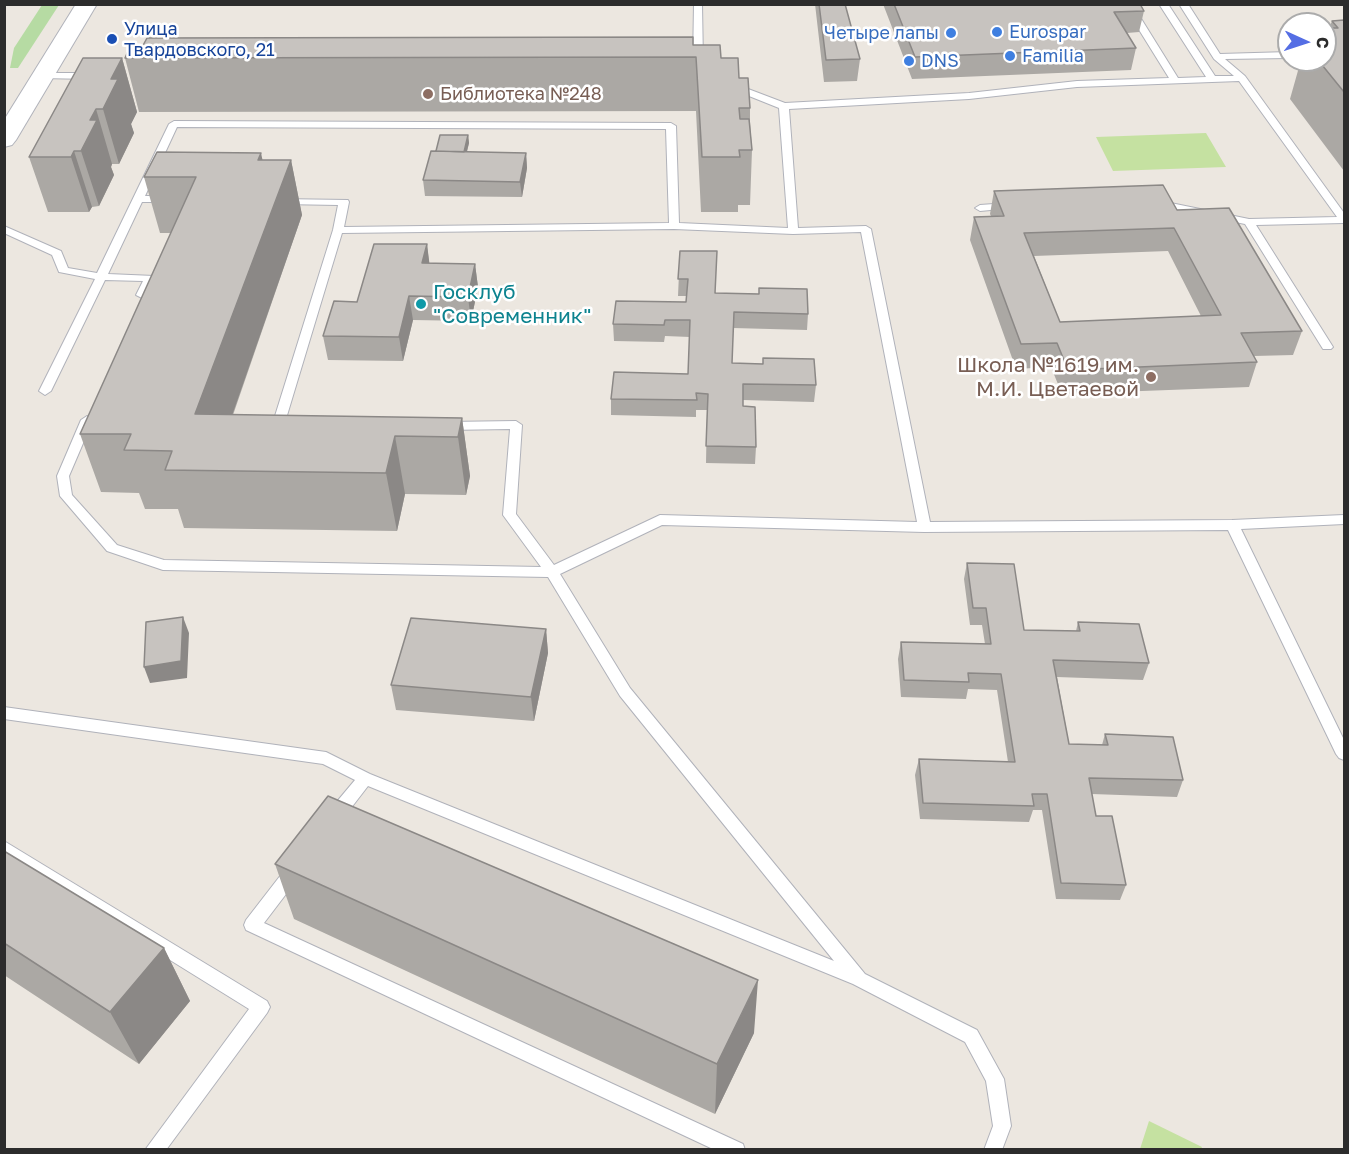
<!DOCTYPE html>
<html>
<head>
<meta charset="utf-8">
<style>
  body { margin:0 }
  #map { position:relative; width:1349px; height:1154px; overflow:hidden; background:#ece7e0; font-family:"Golos Text",sans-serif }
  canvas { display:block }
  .frame { position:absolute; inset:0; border:6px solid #2c2c2c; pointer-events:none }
  .north { position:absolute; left:1277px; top:12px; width:60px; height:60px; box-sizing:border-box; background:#fff; border:2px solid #ababab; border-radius:50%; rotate:93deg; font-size:16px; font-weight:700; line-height:24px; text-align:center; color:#2c2c2c }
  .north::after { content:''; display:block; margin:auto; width:21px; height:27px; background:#556ee4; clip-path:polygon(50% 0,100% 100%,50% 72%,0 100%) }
</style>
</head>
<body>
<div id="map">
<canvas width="1349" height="1154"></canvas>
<div class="frame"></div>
<div class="north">С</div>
</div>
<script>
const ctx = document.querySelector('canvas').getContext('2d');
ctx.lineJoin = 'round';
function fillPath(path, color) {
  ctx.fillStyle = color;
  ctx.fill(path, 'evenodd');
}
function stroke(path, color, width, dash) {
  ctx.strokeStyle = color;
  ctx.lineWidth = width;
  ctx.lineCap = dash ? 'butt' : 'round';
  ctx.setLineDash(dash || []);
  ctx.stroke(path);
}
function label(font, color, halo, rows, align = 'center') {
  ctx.font = font + ' "Golos Text",sans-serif';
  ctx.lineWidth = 5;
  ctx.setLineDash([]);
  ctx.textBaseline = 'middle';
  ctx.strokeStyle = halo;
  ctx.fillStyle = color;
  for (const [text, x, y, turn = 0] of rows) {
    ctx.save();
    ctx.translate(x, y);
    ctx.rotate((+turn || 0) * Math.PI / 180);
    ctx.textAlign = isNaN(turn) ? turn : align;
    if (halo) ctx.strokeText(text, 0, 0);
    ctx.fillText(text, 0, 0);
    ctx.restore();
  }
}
const green = new Path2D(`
  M42 5H59L18 68H10L14 48Z`);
const pitch = new Path2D(`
  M1206 133 1226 167 1113 171 1096 137Z
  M1149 1121 1202 1147 1201 1149H1140Z`);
const lane = new Path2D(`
  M694 4H702L703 63 698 66 693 63Z
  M1123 4H1132L1178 78 1206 77 1159 4H1168L1215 76H1234L1214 59 1179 4H1188L1220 54 1289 52V58L1225 59 1245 76 1344 213V223L1256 225 1333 347 1331 349H1323L1245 224 1156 206 1151 203 1156 200 1249 219 1337 217 1239 81 1077 87 969 99 789 109 798 228 866 226 871 229 930 522 1232 520 1344 515V524L1241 529 1344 740V760L1339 758 1336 754 1228 530 924 532 662 525 560 574 630 688 865 974 977 1030 1004 1079 1011 1126 1002 1150H984L993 1126 986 1081 965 1042 853 984 368 786 341 821 335 822 329 821 327 816 329 811 355 780 323 764 4 719V707L326 752 370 774 834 961 620 696 548 577 163 570 107 551 60 496 57 476 81 420 87 416 93 420 69 476 72 495 117 545 164 560 541 567 503 515 510 429 447 430 441 426 447 422 516 421 522 425 516 514 554 565 660 515 917 522 861 232 793 234 674 229 342 233 282 432 276 436 270 432 333 230 338 205 282 204 278 203V199L348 200 349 202 344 227 669 223 666 129 177 127 145 196H167L172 199 167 202H142L108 274 154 276 155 278 148 295 142 298 136 295 143 281 105 280 51 391 45 395 39 391 95 279 59 272 52 255 4 233V226L61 251 68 268 97 273 169 124 174 121 671 123 676 126 679 223 788 228 779 108 729 88V84H735L785 103 969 93 1077 81 1169 78Z
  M43 73H91L96 76 91 79 40 78V74Z
  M1008 203 1012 204V208L980 211 975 208 980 205Z
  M4 841 267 1001 270 1007 267 1013 166 1150H145L249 1009 4 857Z
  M293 865 299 867 301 872 299 877 264 923 743 1144 745 1150H715L246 930 244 925 246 920 287 867Z`);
const secondary = new Path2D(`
  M76 4H97L16 140 12 145 4 147V120Z`);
const wall = new Path2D(`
  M815 4H845L860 59 857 81 824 82Z
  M883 4H1140L1144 11 1139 32 1127 33 1136 48 1131 70 912 79Z
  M1344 20V171L1290 99 1301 60H1325L1329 28 1332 21Z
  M693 45 721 58 739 78 750 108V122L752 150 750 205H738V212H701L696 111 139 112 125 58Z
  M122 58 137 112 131 124 134 133 119 164H112L111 167 114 175 99 206 92 207 89 212H48L29 157Z
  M468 135 469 143 467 152 526 153 527 168 522 197 425 196 423 180Z
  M262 160H291L302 215 233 415 462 418 470 476 466 495 405 494 397 531 184 528 178 509H145L139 493 101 492 80 434 171 233H160L144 177Z
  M994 191 1177 210 1302 331 1293 355 1254 356 1257 362 1249 387 1062 394 1051 367 1016 369 970 240 974 217 991 216 990 214ZM1168 251 1201 316 1060 322 1034 256Z
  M427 244 429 263 475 264 478 287 471 321 413 320 403 361 328 360 323 336 357 302Z
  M680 251 716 293 808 314 807 330 733 328 732 363 816 385 814 402 743 400V406L756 447 755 464 706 463 707 410H696V417L611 415V399L688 374 690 337 665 336 664 342 614 341 613 324 686 302 687 296H678Z
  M967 563 1024 630 1076 631 1078 622 1149 663 1143 680 1057 677 1069 744 1102 745 1105 734 1183 780 1177 797 1092 794 1096 816 1126 885 1120 900 1056 899 1042 810H1033L1029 822 920 819 915 775 919 759 1008 762 997 690 968 689 966 699 901 697 898 659 901 642 985 644 982 625H970L964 579Z
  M546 629 548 653 534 721 396 710 391 685Z
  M4 851 164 948 190 1001 139 1064 4 975Z
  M275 864 754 1033 715 1114 294 919Z`);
const shadedWall = new Path2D(`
  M122 58 137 112 131 124 134 133 119 164 103 109 111 79Z
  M96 109 112 164 111 167 114 175 99 206 81 151 90 120Z
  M468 135 469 143 464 162 463 154Z
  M74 151 92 207 89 212 71 157Z
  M261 153 273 208 291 160 302 215 213 470 195 414 258 160Z
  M526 153 527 168 522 197 520 182Z
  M427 244 430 268 422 263Z
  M475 264 478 287 471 321 468 297Z
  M409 296 413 320 403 361 399 337Z
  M462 418 470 476 466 495 458 437Z
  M395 436 405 494 397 531 386 473Z
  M183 617 189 633 187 678 150 683 144 667Z
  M546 629 548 653 534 721 531 697Z
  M164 948 190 1001 139 1064 110 1012Z
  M758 980 754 1033 715 1114 717 1064Z`);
const building = new Path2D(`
  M819 4H845L860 59 826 60Z
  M894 4H1140L1144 11 1114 12 1136 48 915 57Z
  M1344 20V92L1318 60H1325V28H1338L1332 21Z
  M693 37V45H720L721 58H738L739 78H748L750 108H739L740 119H749L752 150H739L740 157H702L696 57 125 58 129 49H141L147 38Z
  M83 58H122L111 79H118L103 109H96L90 120H97L81 151H74L71 157H29Z
  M440 135H468L464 152 436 151Z
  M431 151 526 153 520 182 423 180Z
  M157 152 261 153 258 160H291L195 414 462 418 458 437 395 436 386 473 165 470 172 451 124 450 131 434H80L196 177H144Z
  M1163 185 1177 210 1229 208 1302 331 1241 333 1257 362 1068 370 1057 343 1021 344 974 217 1004 216 994 191ZM1174 228 1221 315 1060 322 1024 233Z
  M374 244H427L422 263 475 264 468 297 409 296 399 337 323 336 334 301 357 302Z
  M680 251H717L715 293 759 294V288L807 289 808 314 734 312 732 363 763 364V358L814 359 816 385 743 384V406L755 407 756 447 706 446 708 394 696 393 697 400 611 399 614 372 688 374 690 320H665L664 325 613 324 616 301 686 302 688 279H678Z
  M967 563 1014 564 1024 630 1080 631 1078 622 1139 624 1149 663 1053 660 1069 744 1108 745 1105 734 1173 737 1183 780 1089 778 1096 816H1112L1126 885 1061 883 1047 794H1032L1034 806 923 803 919 759 1015 762 1001 674 968 673 969 682 904 680 901 642 991 644 986 608H973Z
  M183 617 181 661 144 667 146 622Z
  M411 618 546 629 531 697 391 685Z
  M328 796 758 980 717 1064 275 864Z
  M4 851 164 948 110 1012 4 943Z`);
const markers = [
  [997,32,6,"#3f7fe0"],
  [951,33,6,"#3f7fe0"],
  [112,39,6,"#1a4fb4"],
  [1010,56,6,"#3f7fe0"],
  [909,61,6,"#3f7fe0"],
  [428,94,6,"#8d6e63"],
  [421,304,6,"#0f9aa8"],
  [1151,377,6,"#8d6e63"]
];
const farTransitnames = [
  ["Улица",124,29],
  ["Твардовского, 21",124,50]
];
const farShopnames = [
  ["Eurospar",1009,32],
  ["Четыре лапы",939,33,"right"],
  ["Familia",1022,56],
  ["DNS",921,61]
];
const farEducationnames = [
  ["Библиотека №248",440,94]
];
const cultureNames = [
  ["Госклуб",433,292],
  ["\"Современник\"",433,316]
];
const educationNames = [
  ["Школа №1619 им.",1139,365],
  ["М.И. Цветаевой",1139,389]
];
fillPath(green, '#b6dba3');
fillPath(pitch, '#c5e1a1');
stroke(lane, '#b0b2ba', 2);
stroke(secondary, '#b0b2ba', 2);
fillPath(lane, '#fff');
fillPath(secondary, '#fff');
fillPath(wall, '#aba8a4');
fillPath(shadedWall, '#8b8886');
fillPath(building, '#c7c3bf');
stroke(building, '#8b8886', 1.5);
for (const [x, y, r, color] of markers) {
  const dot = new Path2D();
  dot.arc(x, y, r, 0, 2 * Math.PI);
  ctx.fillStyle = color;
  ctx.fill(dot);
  stroke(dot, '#fff', 2);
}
label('18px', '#164399', '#fff', farTransitnames, 'left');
label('18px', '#366cbe', '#fff', farShopnames, 'left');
label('18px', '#785e54', '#fff', farEducationnames, 'left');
label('21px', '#0d838f', '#fff', cultureNames, 'left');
label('21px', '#785e54', '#fff', educationNames, 'right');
</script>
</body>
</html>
